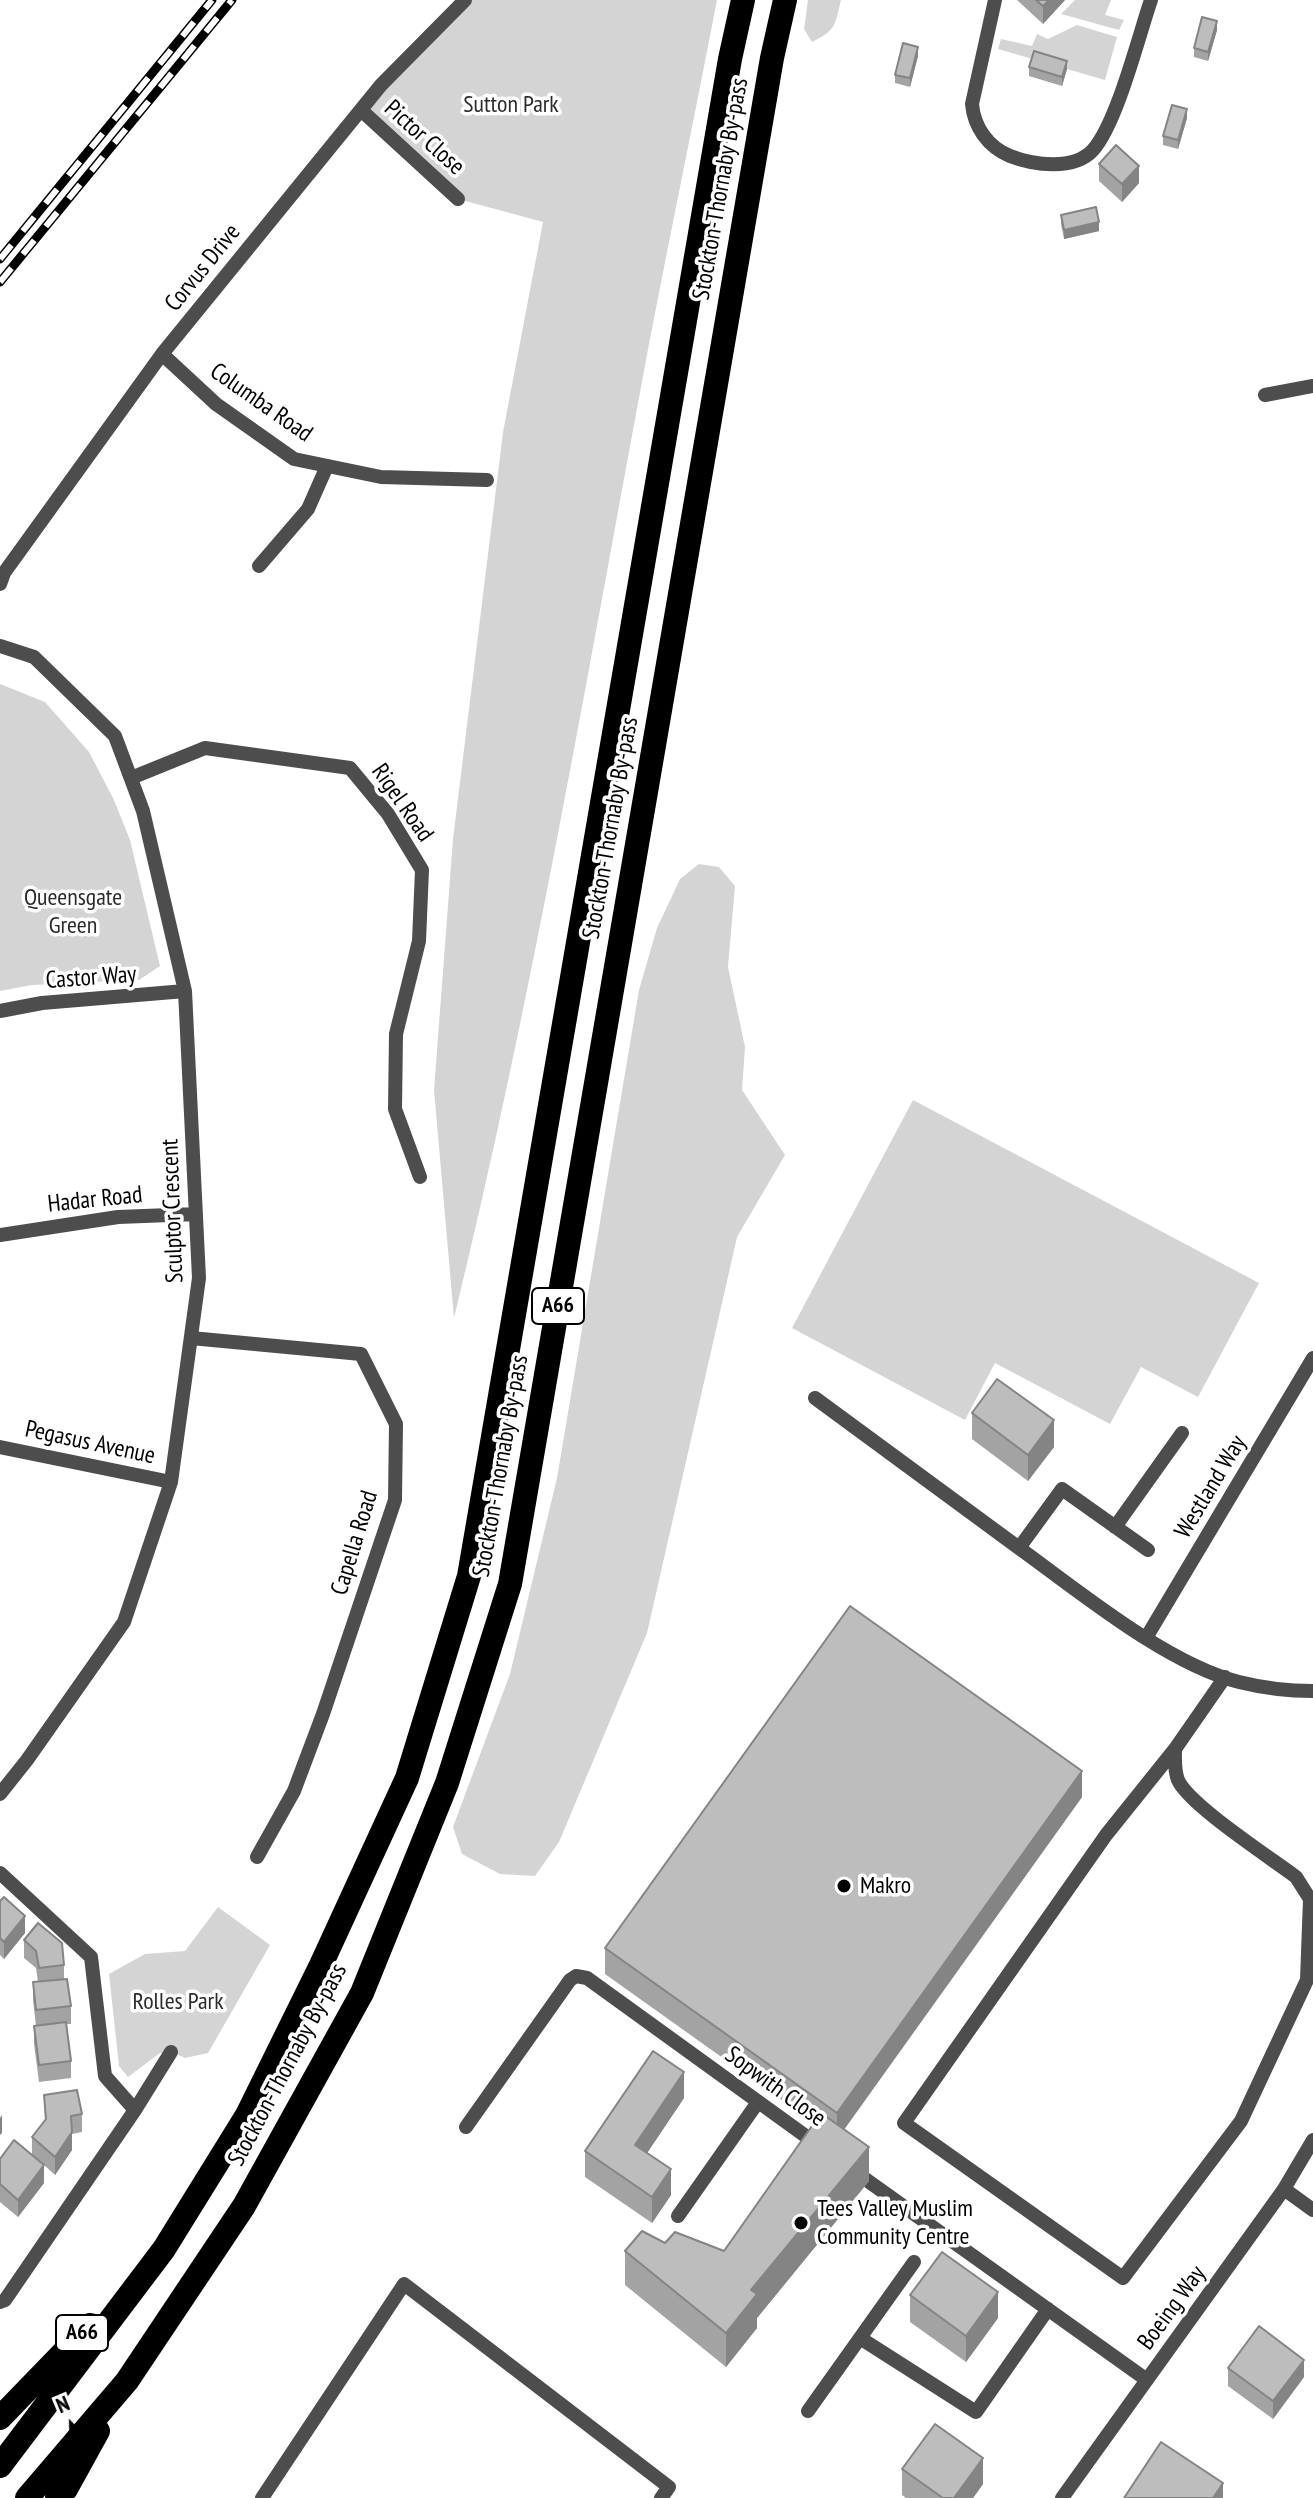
<!DOCTYPE html>
<html>
<head>
<meta charset="utf-8">
<style>
  body { margin:0 }
  #map { position:relative; width:1313px; height:2498px; overflow:hidden; background:#fff; font-family:"PT Sans Narrow",sans-serif }
  canvas { display:block }
  .north { position:absolute; left:32px; top:2386px; width:80px; height:80px; -webkit-text-stroke:6px #fff; paint-order:stroke; rotate:337deg; font-size:22px; font-weight:700; line-height:32px; text-align:center; color:#000 }
  .north::after { content:''; display:block; margin:auto; width:28px; height:36px; background:#000; clip-path:polygon(50% 0,100% 100%,50% 72%,0 100%) }
</style>
</head>
<body>
<div id="map">
<canvas width="1313" height="2498"></canvas>
<div class="north">N</div>
</div>
<script>
const ctx = document.querySelector('canvas').getContext('2d');
ctx.lineJoin = 'round';
function fillPath(path, color) {
  ctx.fillStyle = color;
  ctx.fill(path, 'evenodd');
}
function stroke(path, color, width, dash) {
  ctx.strokeStyle = color;
  ctx.lineWidth = width;
  ctx.lineCap = dash ? 'butt' : 'round';
  ctx.setLineDash(dash || []);
  ctx.stroke(path);
}
function label(font, color, halo, rows, align = 'center') {
  ctx.font = font + ' "PT Sans Narrow",sans-serif';
  ctx.lineWidth = 7;
  ctx.setLineDash([]);
  ctx.textBaseline = 'middle';
  ctx.strokeStyle = halo;
  ctx.fillStyle = color;
  for (const [text, x, y, turn = 0] of rows) {
    ctx.save();
    ctx.translate(x, y);
    ctx.rotate((+turn || 0) * Math.PI / 180);
    ctx.textAlign = isNaN(turn) ? turn : align;
    if (halo) ctx.strokeText(text, 0, 0);
    ctx.fillText(text, 0, 0);
    ctx.restore();
  }
}
const green = new Path2D(`
  M465 0H717C695 115 671 229 649 344 588 670 533 996 454 1318L434 1090 453 839 503 432 543 222 458 199 361 110Z
  M808 0H841C835 24 837 30 812 42L804 29Z
  M1075 0H1111L1105 15 1124 20 1119 30 1061 14Z
  M1077 25 1117 37 1105 80 998 49 1001 39 1032 46 1037 34 1048 39Z
  M0 684 45 702 89 752 114 800 130 840 160 966 139 980 32 985 0 991Z
  M699 864 719 867 735 886 728 967 745 1047 742 1090 785 1155 737 1237 647 1633 559 1842 535 1876 500 1874 462 1854 453 1827 510 1674 557 1478 639 990 657 928 680 879Z
  M913 1100 1259 1283 1198 1397 1141 1367 1110 1424 995 1363 965 1420 792 1328Z
  M218 1907 270 1945 208 2053 185 2058 171 2052 160 2053 128 2077 119 2066 109 1974 145 1954 185 1951Z`);
const minor = new Path2D(`
  M995 0 972 104C974 127 988 147 1010 156 1033 165 1074 171 1093 150 1117 123 1138 38 1151 0
  M361 110 458 199
  M162 354 216 404 294 459 381 477 487 480
  M1265 395 1313 386
  M259 566 308 509 327 466
  M0 584 4 573 162 354 381 85 465 0
  M0 646 34 657 115 736 143 811 185 991 199 1278 171 1482 124 1622 27 1760 0 1794
  M131 778 205 748 350 768 388 814 422 870 419 941 396 1034 395 1109 420 1177
  M0 1011 42 1003 185 991
  M0 1235 118 1217 196 1214
  M191 1338 361 1354 396 1424 395 1500 323 1714 294 1791 257 1857
  M815 1398 1019 1548 1062 1489 1148 1550
  M0 1447 171 1482
  M1115 1527 1182 1433
  M1019 1548C1080 1592 1167 1664 1239 1682 1263 1688 1289 1691 1313 1691
  M1146 1638 1313 1358
  M1175 1749C1175 1760 1174 1770 1178 1780 1189 1805 1271 1858 1296 1877L1310 1899 1307 1980 1241 2121 1123 2278 904 2123 1106 1835 1175 1749 1225 1677
  M0 1873 91 1957 105 2076 135 2110 5 2300 0 2302
  M135 2110 171 2052
  M466 2127 570 1980 576 1976 587 1978 818 2145
  M854 2171 1147 2380
  M1284 2189 1313 2210
  M678 2216 758 2102
  M860 2338 976 2412 1048 2309
  M808 2411 914 2262
  M262 2498 404 2284 669 2487 661 2498
  M1062 2498 1284 2189 1313 2140`);
const highway = new Path2D(`
  M0 2418 90 2325
  M0 2466 164 2249 247 2115 321 1965 407 1778 469 1576 730 59 743 0
  M27 2498 127 2381 244 2206 362 1993 447 1783 510 1584 772 58 785 0
  M57 2498 66 2489 98 2431`);
const rail = new Path2D(`
  M0 259 212 0
  M0 282 232 0`);
const wall = new Path2D(`
  M1017 0H1065L1043 24Z
  M1217 30 1208 61 1194 57V48Z
  M918 56 910 87 895 83V75Z
  M1029 67 1067 69 1062 86 1029 76Z
  M1187 118 1178 149 1163 145V136Z
  M1099 164 1139 183 1122 202 1099 181Z
  M1061 215 1099 231 1064 239 1061 224Z
  M972 1413 1054 1447 1028 1481 972 1439Z
  M1082 1797 844 2130 869 2181 757 2318V2328L726 2367 625 2285V2251L665 2243 724 2251 814 2123 605 1974V1948Z
  M0 1901 25 1933 4 1959 0 1955Z
  M24 1940 64 1965V1979L71 2006V2024H66L71 2061V2078L39 2082 34 2044V2026H36L33 2000V1982H38L36 1968 24 1958Z
  M44 2095 82 2114V2132L72 2134V2150L55 2175 44 2165V2183L18 2217 0 2202V2159L32 2155V2137L45 2121Z
  M684 2098 647 2153 671 2195 652 2223 585 2177V2151Z
  M910 2295 998 2318 966 2362 910 2322Z
  M1228 2368 1304 2377 1273 2419 1228 2386Z
  M902 2469 983 2484 973 2498H906L902 2495Z`);
const shadedWall = new Path2D(`
  M1049 0H1065L1043 24V6Z
  M1217 21V30L1208 61V52Z
  M918 47V56L910 87V78Z
  M1067 61V69L1062 86V77Z
  M1187 109V118L1178 149V140Z
  M1139 166V183L1122 202V184Z
  M1099 222V231L1064 239V230Z
  M1054 1420V1447L1028 1481V1455Z
  M1082 1771V1797L837 2139V2113Z
  M25 1916V1933L4 1959V1942Z
  M684 2072V2098L635 2171V2145Z
  M2 2115V2133L0 2135V2118Z
  M72 2132V2150L55 2175V2157Z
  M869 2147V2181L757 2318V2328L726 2367V2333L751 2290Z
  M44 2165V2183L18 2217V2200Z
  M671 2169V2195L652 2223V2197Z
  M998 2292V2318L966 2362V2336Z
  M1304 2360V2377L1273 2419V2401Z
  M983 2458V2484L973 2498H954Z
  M1223 2483V2498H1213Z`);
const building = new Path2D(`
  M1036 0H1049L1043 6Z
  M1202 17 1217 21 1208 52 1194 48Z
  M903 43 918 47 910 78 895 75Z
  M1034 51 1067 61 1062 77 1029 67Z
  M1172 105 1187 109 1178 140 1163 136Z
  M1116 145 1139 166 1122 184 1099 164Z
  M1096 207 1099 222 1064 230 1061 215Z
  M997 1379 1054 1420 1028 1455 972 1413Z
  M850 1606 1082 1771 837 2113 605 1948Z
  M4 1897 25 1916 4 1942 0 1938V1901Z
  M38 1923 62 1943 64 1965 39 1968 36 1951 24 1940Z
  M67 1979 71 2006 36 2010 33 1982Z
  M66 2022 71 2061 39 2065 34 2026Z
  M653 2051 684 2072 635 2145 671 2169 652 2197 585 2151Z
  M77 2090 82 2114 71 2116 72 2132 55 2157 32 2137 46 2119 44 2095Z
  M821 2113 869 2147 751 2290 757 2294 726 2333 625 2251 642 2231 665 2243 675 2232 724 2251Z
  M14 2140 44 2165 18 2200 0 2184V2159Z
  M942 2252 998 2292 966 2336 910 2295Z
  M1259 2326 1304 2360 1273 2401 1228 2368Z
  M935 2424 983 2458 954 2498H943L902 2469Z
  M1161 2442 1223 2483 1213 2498H1124Z`);
const markers = [
  [844,1886,8,"#000"],
  [801,2223,8,"#000"]
];
const shields = [
  [558,1306,52],
  [82,2333,52]
];
const shieldNames = [
  ["A66",558,1306],
  ["A66",82,2333]
];
const parkNames = [
  ["Sutton Park",511,105],
  ["Queensgate",73,898],
  ["Green",73,926],
  ["Rolles Park",178,2002]
];
const streetNames = [
  ["Pictor Close",424,138,42],
  ["Stockton-Thornaby By-pass",721,189,-80],
  ["Corvus Drive",203,268,-51],
  ["Columba Road",261,403,35],
  ["Rigel Road",402,803,55],
  ["Stockton-Thornaby By-pass",611,828,-80],
  ["Castor Way",91,978,-4],
  ["Hadar Road",95,1200,-6],
  ["Sculptor Crescent",173,1211,-92],
  ["Pegasus Avenue",90,1443,12],
  ["Stockton-Thornaby By-pass",501,1466,-80],
  ["Westland Way",1211,1487,-59],
  ["Capella Road",355,1543,-73],
  ["Stockton-Thornaby By-pass",288,2065,-62],
  ["Sopwith Close",775,2087,36],
  ["Boeing Way",1172,2308,-54]
];
const poiNames = [
  ["Makro",860,1886],
  ["Tees Valley Muslim",817,2209],
  ["Community Centre",817,2237]
];
fillPath(green, '#d4d4d4');
stroke(minor, '#4d4d4d', 14);
stroke(highway, '#000', 24);
stroke(rail, '#000', 9);
stroke(rail, '#fff', 6, [18]);
fillPath(wall, '#a3a3a3');
fillPath(shadedWall, '#848484');
fillPath(building, '#bdbdbd');
stroke(building, '#848484', 2);
for (const [x, y, r, color] of markers) {
  const dot = new Path2D();
  dot.arc(x, y, r, 0, 2 * Math.PI);
  ctx.fillStyle = color;
  ctx.fill(dot);
  stroke(dot, '#fff', 3);
}
for (const [x, y, w] of shields) {
  const box = new Path2D();
  box.roundRect(x - w / 2, y - 18, w, 36, 6);
  ctx.fillStyle = '#fff';
  ctx.fill(box);
  stroke(box, '#000', 2);
}
label('bold 22px', '#000', null, shieldNames);
label('24px', '#2b2b2b', '#fff', parkNames);
label('24px', '#000', '#fff', streetNames);
label('24px', '#000', '#fff', poiNames, 'left');
</script>
</body>
</html>
